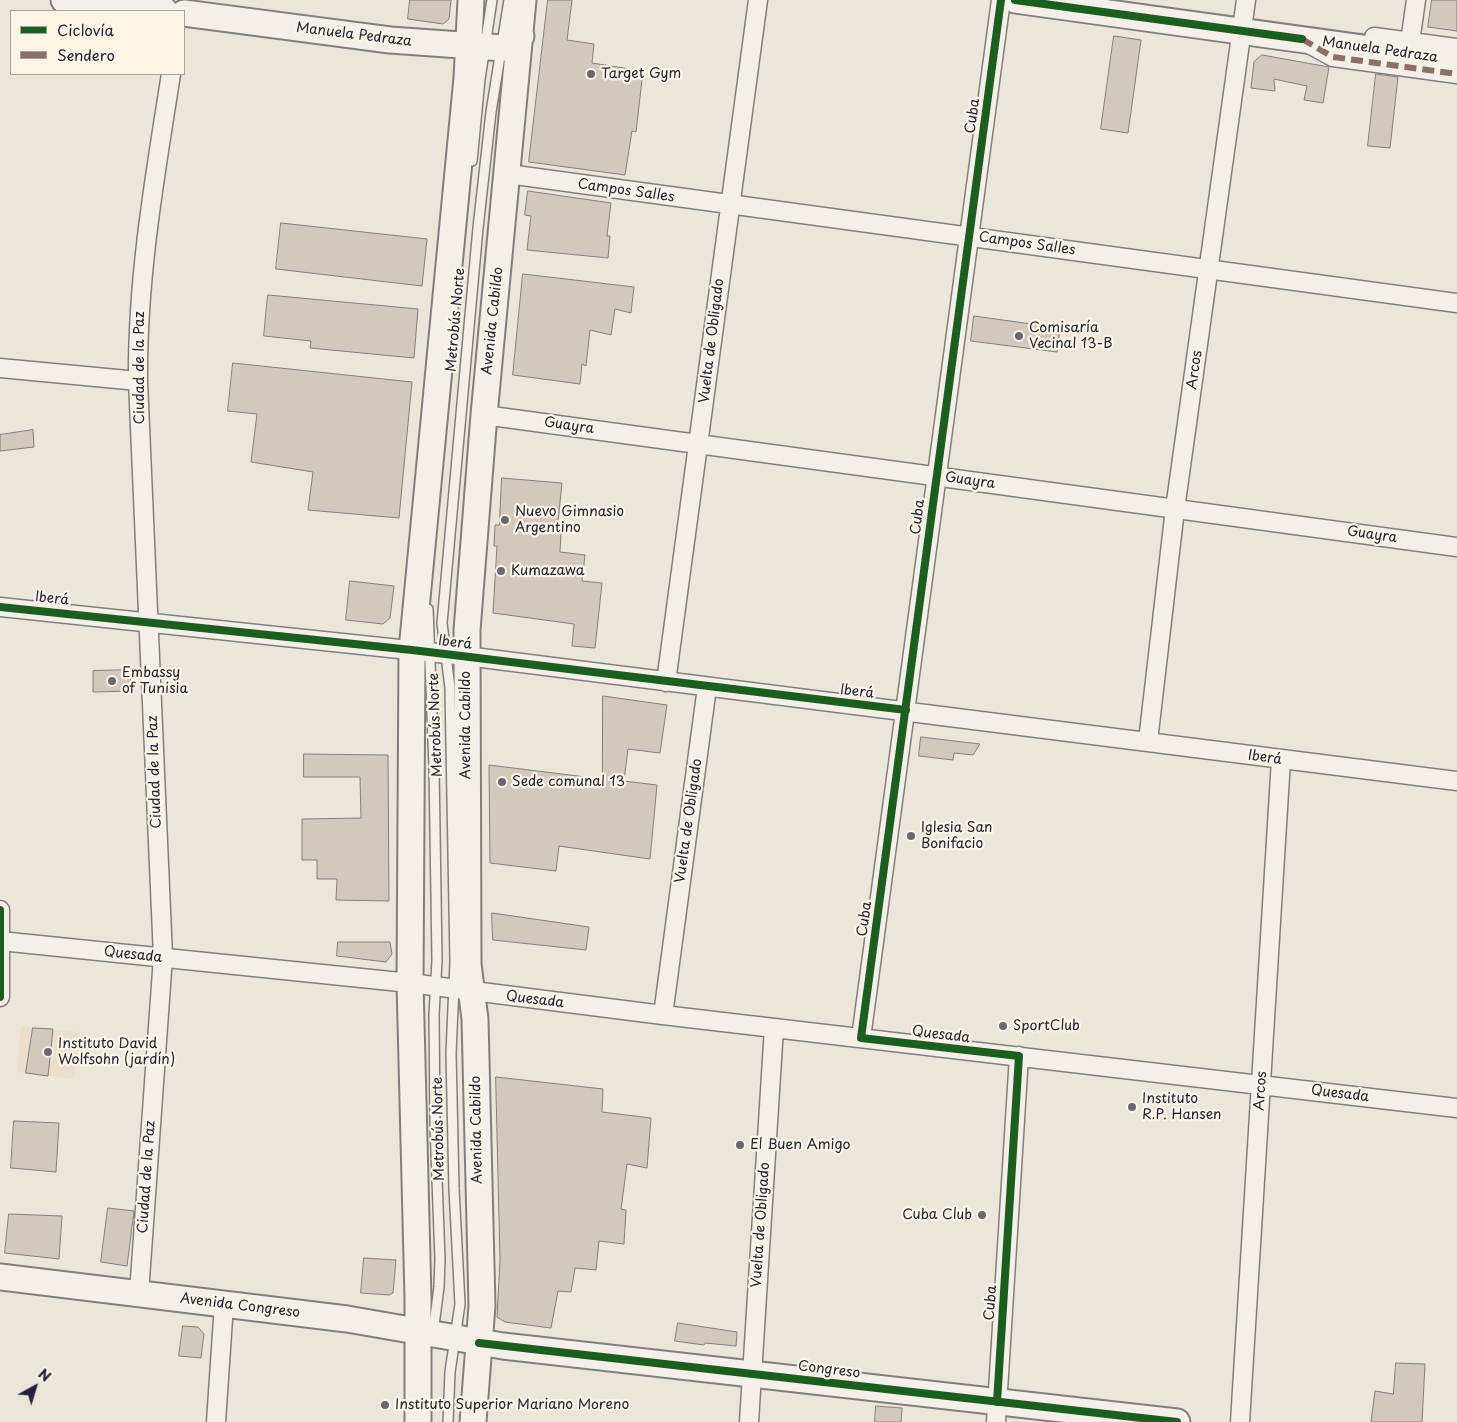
<!DOCTYPE html>
<html>
<head>
<meta charset="utf-8">
<style>
  body { margin:0 }
  #map { position:relative; width:1457px; height:1422px; overflow:hidden; background:#ece6da; font-family:"Playpen Sans",sans-serif }
  canvas { display:block }
  .legend { position:absolute; left:10px; top:10px; width:175px; height:65px; box-sizing:border-box; background:#fcf5e5; border:1px solid #a5a1a1; margin:0; padding:6px 9px; list-style:none; font-size:15px; color:#22223b }
  .legend li { display:flex; align-items:center; gap:10px; height:25px }
  .legend b { width:25px; border:1px solid #a5a1a1 }
  .north { position:absolute; left:10px; top:1362px; width:50px; height:50px; -webkit-text-stroke:4px #fcf5e5; paint-order:stroke; rotate:39deg; font-size:14px; font-weight:700; line-height:20px; text-align:center; color:#22223b }
  .north::after { content:''; display:block; margin:auto; width:18px; height:22px; background:#22223b; clip-path:polygon(50% 0,100% 100%,50% 72%,0 100%) }
</style>
</head>
<body>
<div id="map">
<canvas width="1457" height="1422"></canvas>
<ul class="legend">
<li><b style="height:6px;background:#1b5e20"></b>Ciclovía</li>
<li><b style="height:6px;background:#8d6e63"></b>Sendero</li>
</ul>
<div class="north">N</div>
</div>
<script>
const ctx = document.querySelector('canvas').getContext('2d');
ctx.lineJoin = 'round';
function fillPath(path, color) {
  ctx.fillStyle = color;
  ctx.fill(path, 'evenodd');
}
function stroke(path, color, width, dash) {
  ctx.strokeStyle = color;
  ctx.lineWidth = width;
  ctx.lineCap = dash ? 'butt' : 'round';
  ctx.setLineDash(dash || []);
  ctx.stroke(path);
}
function label(font, color, halo, rows, align = 'center') {
  ctx.font = font + ' "Playpen Sans",sans-serif';
  ctx.lineWidth = 4.5;
  ctx.setLineDash([]);
  ctx.textBaseline = 'middle';
  ctx.strokeStyle = halo;
  ctx.fillStyle = color;
  for (const [text, x, y, turn = 0] of rows) {
    ctx.save();
    ctx.translate(x, y);
    ctx.rotate((+turn || 0) * Math.PI / 180);
    ctx.textAlign = isNaN(turn) ? turn : align;
    if (halo) ctx.strokeText(text, 0, 0);
    ctx.fillText(text, 0, 0);
    ctx.restore();
  }
}
const built = new Path2D(`
  M21 1026 79 1032 74 1079 17 1072Z`);
const building = new Path2D(`
  M410 0H451L449 19 443 24 408 19Z
  M548 0H572L567 40 594 44 592 63 643 71 636 132 632 131 625 175 529 162Z
  M1432 0H1457V31L1428 27Z
  M1114 36 1141 40 1128 133 1101 129Z
  M1262 55 1329 67 1323 103 1304 100 1307 86 1274 79 1275 91 1251 88 1254 62Z
  M1376 74 1398 77 1390 148 1368 146Z
  M528 191 611 203 607 236H610L608 258 527 250 531 216 525 215Z
  M281 223 427 239 422 286 276 269Z
  M523 274 634 287 631 313 615 309 611 335 590 330 586 366 582 364 580 384 513 375Z
  M268 295 418 309 414 358 310 348 311 341 264 336Z
  M974 316 1060 328 1057 352 971 341Z
  M233 363 412 382 399 518 308 510 313 472 251 462 257 414 228 411Z
  M33 430 34 447 0 451V435Z
  M502 478 562 483 557 531H561L560 552 585 555 582 581 602 583 595 648 572 646 574 624 493 613 497 546H494L495 525H499Z
  M350 581 394 586 390 618 383 624 346 620Z
  M130 670 131 691 93 692V671Z
  M603 696 667 705 660 753 628 749 624 781 657 785 650 859 559 846 556 871 490 863 489 765 602 779Z
  M921 737 980 744 973 755 954 753 953 760 919 756Z
  M304 754 388 755 389 901 336 900 337 879H317V860H302V819L361 818 360 777H304Z
  M492 913 589 927 586 950 493 940Z
  M338 942H390L392 954 386 962 337 956Z
  M33 1028 53 1029 48 1076 26 1073Z
  M496 1077 603 1089 602 1112 651 1118 647 1168 627 1164 621 1209 626 1210 624 1244 599 1241 596 1270 575 1268 571 1292 558 1291 551 1328 505 1322 497 1317 500 1260Z
  M14 1121 59 1123 56 1172 11 1168Z
  M108 1208 134 1211 127 1266 101 1262Z
  M9 1214 62 1216 59 1259 5 1253Z
  M364 1258 396 1260 393 1293 389 1295 361 1293Z
  M678 1323 737 1332 736 1346 705 1343 704 1345 675 1341Z
  M183 1326 198 1327 204 1334 201 1358 179 1356Z
  M1396 1363 1425 1364 1422 1422H1371L1375 1391 1393 1394Z
  M876 1406 902 1408 901 1422H875Z`);
const lane = new Path2D(`
  M472 161 480 79 492 0
  M428 609 434 767 437 960 434 1015 435 1126 440 1259 439 1287 433 1333
  M448 1422 450 1372 460 1304 454 1189 451 1053 455 962 450 688 442 623 478 228 491 112 509 0`);
const street = new Path2D(`
  M1374 37 1457 48
  M1410 42 1416 0
  M1311 45 1333 57 1457 74
  M508 174 1457 303
  M0 368 138 381
  M484 415 1457 547
  M0 607 466 656 1457 781
  M666 682 758 0
  M1148 741 1175 509 1246 0
  M0 910V997
  M0 941 410 983 663 1015 1457 1108
  M663 1015 707 687
  M861 1038 1001 0
  M139 1293 163 957 138 381C137 277 155 176 171 74
  M216 1422 224 1304
  M749 1422 774 1028
  M996 1422 1019 1056
  M1240 1422 1281 760`);
const secondary = new Path2D(`
  M64 0 165 11
  M1015 0 1457 61
  M184 13 390 40 503 48 521 36
  M0 1277 347 1319 503 1346 1177 1422
  M418 1422V1298L410 983 412 650 467 78 471 0
  M473 1422 482 1306 475 1019 468 964 467 630 484 415 523 0`);
const quiet = new Path2D(`
  M1302 39 1333 57 1457 74`);
const cycleway = new Path2D(`
  M1015 0 1302 39
  M0 607 412 650 906 710
  M0 910V997
  M479 1343 1177 1422
  M997 1402 1019 1056 861 1038 1001 0`);
const markers = [
  [591,74,5,"#696773"],
  [1019,336,5,"#696773"],
  [505,520,5,"#696773"],
  [501,571,5,"#696773"],
  [112,681,5,"#696773"],
  [502,782,5,"#696773"],
  [911,836,5,"#696773"],
  [1003,1026,5,"#696773"],
  [48,1052,5,"#696773"],
  [1132,1107,5,"#696773"],
  [740,1145,5,"#696773"],
  [982,1215,5,"#696773"],
  [385,1405,5,"#696773"]
];
const streetNames = [
  ["Manuela Pedraza",354,35,7],
  ["Manuela Pedraza",1380,50,8],
  ["Cuba",973,116,-82],
  ["Campos Salles",626,191,8],
  ["Campos Salles",1027,244,8],
  ["Metrobús Norte",456,320,-85],
  ["Avenida Cabildo",493,321,-84],
  ["Vuelta de Obligado",712,341,-83],
  ["Ciudad de la Paz",140,368,-90],
  ["Arcos",1195,370,-82],
  ["Guayra",569,426,8],
  ["Guayra",970,481,8],
  ["Cuba",918,517,-83],
  ["Guayra",1372,535,8],
  ["Iberá",52,599,6],
  ["Iberá",455,643,7],
  ["Iberá",857,692,7],
  ["Metrobús Norte",436,725,-92],
  ["Avenida Cabildo",466,725,-90],
  ["Iberá",1265,758,8],
  ["Ciudad de la Paz",155,772,-92],
  ["Vuelta de Obligado",689,821,-82],
  ["Cuba",865,919,-82],
  ["Quesada",133,955,6],
  ["Quesada",535,1000,7],
  ["Quesada",941,1035,7],
  ["Arcos",1261,1091,-86],
  ["Quesada",1340,1094,7],
  ["Metrobús Norte",439,1129,-91],
  ["Avenida Cabildo",477,1130,-91],
  ["Ciudad de la Paz",147,1177,-86],
  ["Vuelta de Obligado",761,1225,-86],
  ["Cuba",991,1303,-86],
  ["Avenida Congreso",240,1306,7],
  ["Congreso",829,1370,7]
];
const poiNames = [
  ["Target Gym",601,74],
  ["Comisaría",1029,328],
  ["Vecinal 13-B",1029,344],
  ["Nuevo Gimnasio",515,512],
  ["Argentino",515,528],
  ["Kumazawa",511,571],
  ["Embassy",122,673],
  ["of Tunisia",122,689],
  ["Sede comunal 13",512,782],
  ["Iglesia San",921,828],
  ["Bonifacio",921,844],
  ["SportClub",1013,1026],
  ["Instituto David",58,1044],
  ["Wolfsohn (jardín)",58,1060],
  ["Instituto",1142,1099],
  ["R.P. Hansen",1142,1115],
  ["El Buen Amigo",750,1145],
  ["Cuba Club",972,1215,"right"],
  ["Instituto Superior Mariano Moreno",395,1405]
];
fillPath(built, '#ebdeca');
fillPath(building, '#d2c8bb');
stroke(building, '#817f7e', 1);
stroke(lane, '#817f7e', 12);
stroke(street, '#817f7e', 21);
stroke(secondary, '#817f7e', 29);
stroke(lane, '#f4f0e9', 9);
stroke(street, '#f4f0e9', 18);
stroke(secondary, '#f4f0e9', 25);
stroke(quiet, '#8d6e63', 6, [12, 6]);
stroke(cycleway, '#1b5e20', 8);
for (const [x, y, r, color] of markers) {
  const dot = new Path2D();
  dot.arc(x, y, r, 0, 2 * Math.PI);
  ctx.fillStyle = color;
  ctx.fill(dot);
  stroke(dot, '#fcf5e5', 2);
}
label('14px', '#22223b', '#fcf5e5', streetNames);
label('14px', '#22223b', '#fcf5e5', poiNames, 'left');
</script>
</body>
</html>
